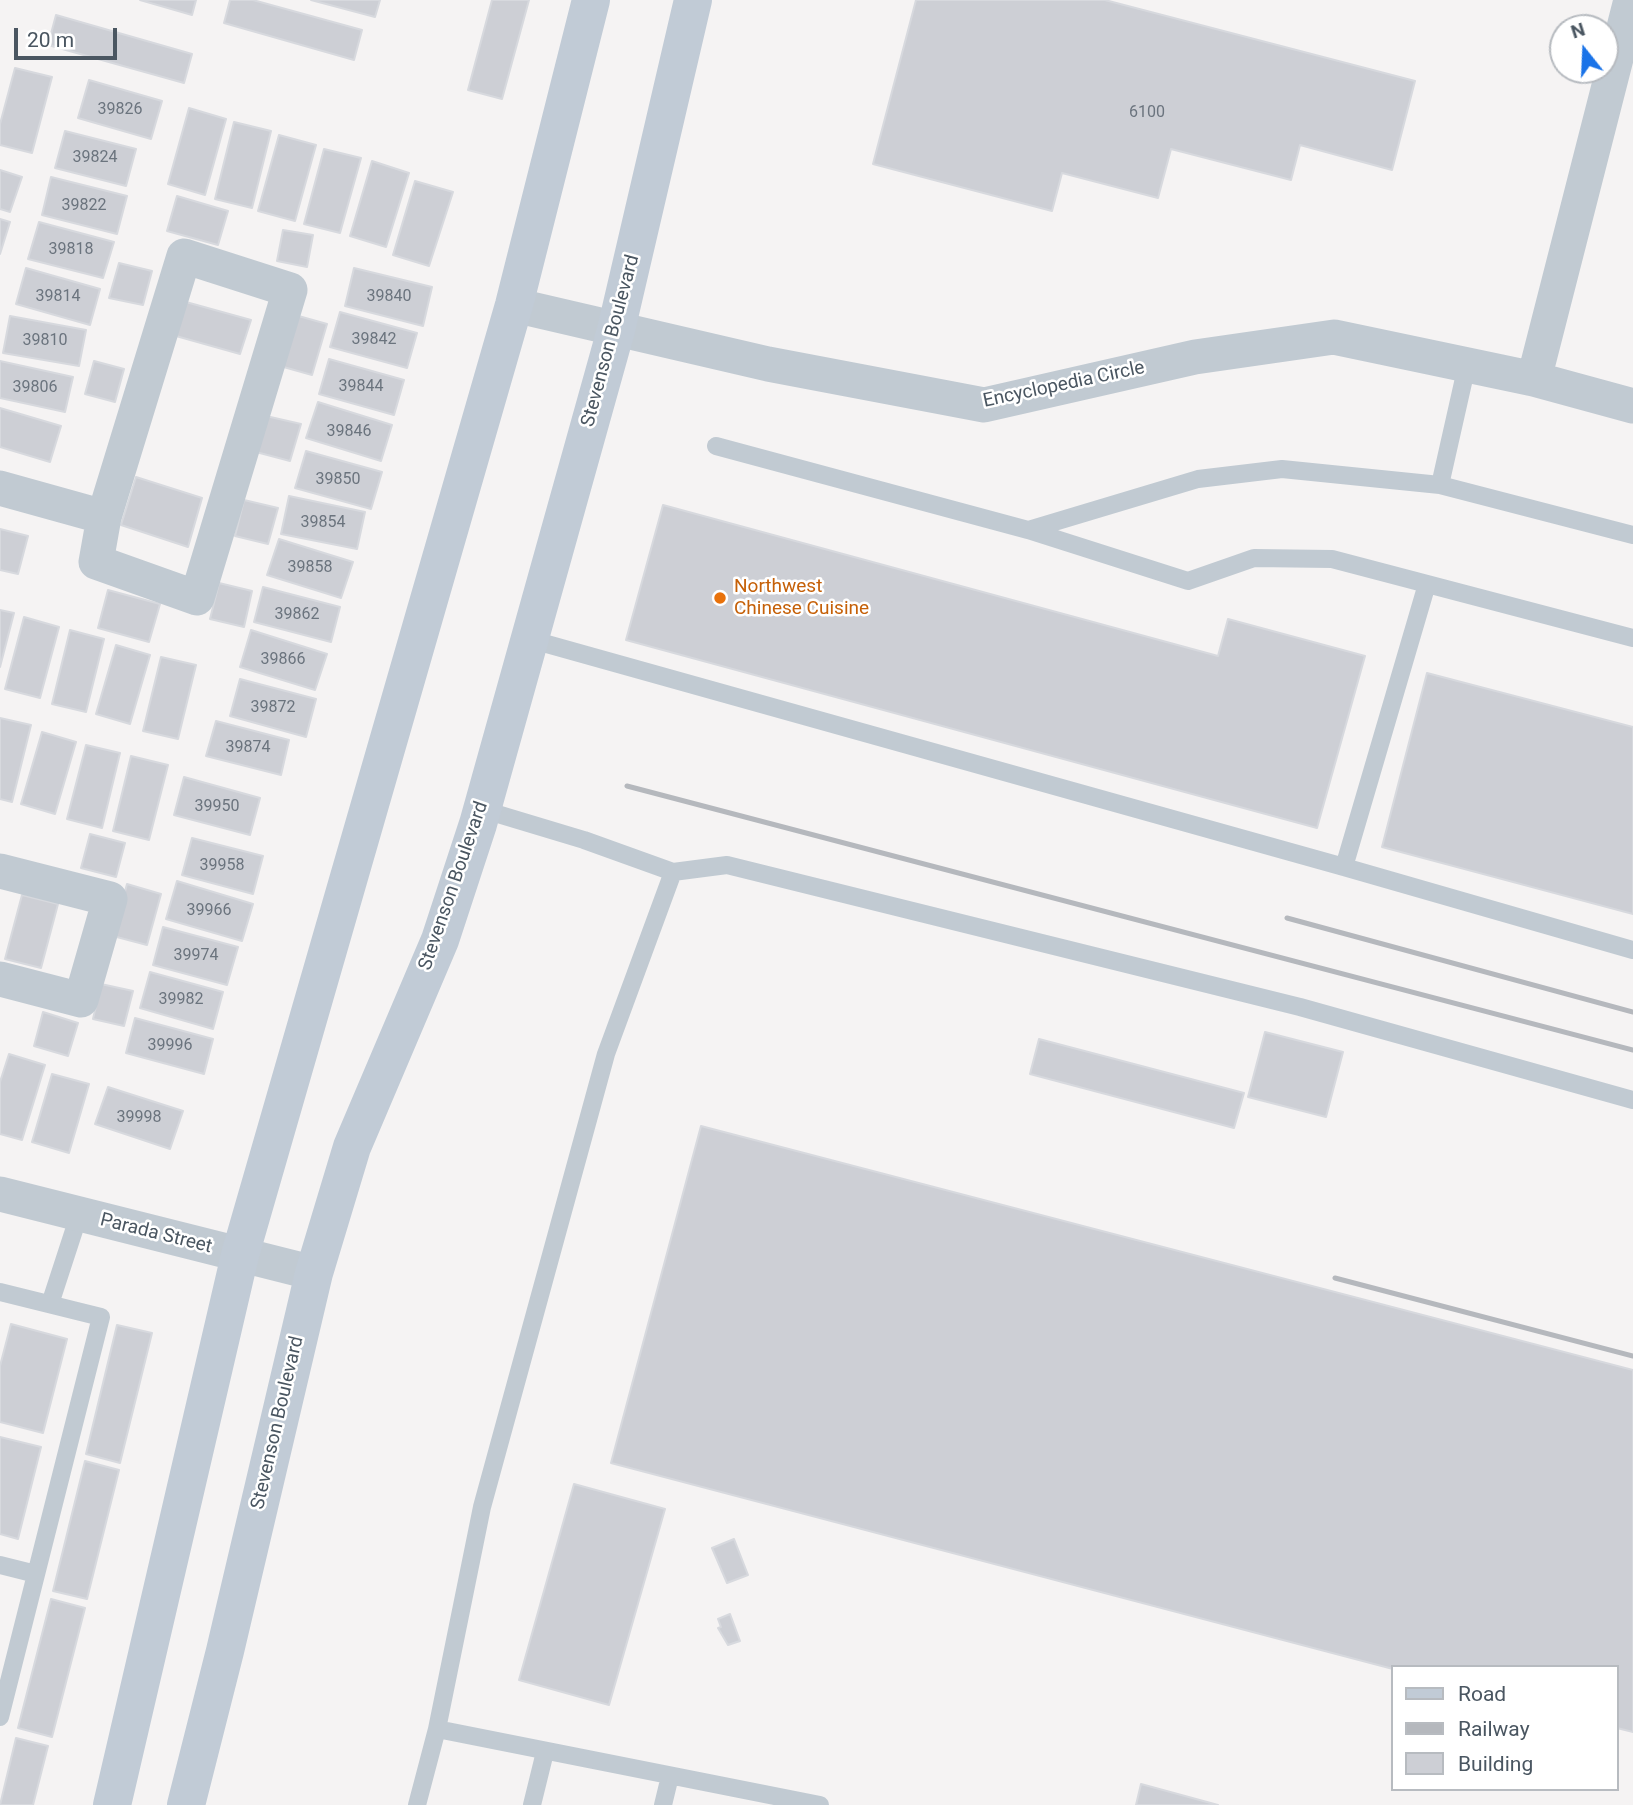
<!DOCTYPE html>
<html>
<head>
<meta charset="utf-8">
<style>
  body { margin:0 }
  #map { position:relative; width:1633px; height:1805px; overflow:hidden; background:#f5f3f3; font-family:Roboto,sans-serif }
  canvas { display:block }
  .legend { position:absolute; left:1391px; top:1665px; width:228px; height:126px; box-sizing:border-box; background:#fff; border:2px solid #b7bbc0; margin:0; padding:9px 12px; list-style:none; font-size:21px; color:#4a5661 }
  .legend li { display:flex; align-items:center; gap:14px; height:35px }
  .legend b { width:35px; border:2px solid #b7bbc0 }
  .north { position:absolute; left:1549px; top:14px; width:70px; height:70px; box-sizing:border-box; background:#fff; border:2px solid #b7bbc0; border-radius:50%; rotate:342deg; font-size:19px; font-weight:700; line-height:28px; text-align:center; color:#4a5661 }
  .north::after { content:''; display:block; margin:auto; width:24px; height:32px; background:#1a73e8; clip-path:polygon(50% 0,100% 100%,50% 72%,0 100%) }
  .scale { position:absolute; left:14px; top:28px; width:103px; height:32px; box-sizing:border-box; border:4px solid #4a5661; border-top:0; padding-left:9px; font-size:21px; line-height:24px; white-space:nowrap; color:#4a5661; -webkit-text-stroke:5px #fff; paint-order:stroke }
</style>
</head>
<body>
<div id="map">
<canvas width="1633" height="1805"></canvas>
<ul class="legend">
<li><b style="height:9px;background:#c1cbd6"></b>Road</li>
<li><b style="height:9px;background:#b5b8bd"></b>Railway</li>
<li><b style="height:19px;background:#cdcfd5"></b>Building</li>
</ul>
<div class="north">N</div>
<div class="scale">20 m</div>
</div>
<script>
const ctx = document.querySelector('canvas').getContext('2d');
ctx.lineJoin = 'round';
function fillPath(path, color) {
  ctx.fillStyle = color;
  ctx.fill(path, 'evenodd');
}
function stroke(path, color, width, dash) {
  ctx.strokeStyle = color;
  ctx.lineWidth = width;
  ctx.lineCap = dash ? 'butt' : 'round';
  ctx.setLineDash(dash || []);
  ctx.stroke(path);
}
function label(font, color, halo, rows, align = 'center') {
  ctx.font = font + ' Roboto,sans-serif';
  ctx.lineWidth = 5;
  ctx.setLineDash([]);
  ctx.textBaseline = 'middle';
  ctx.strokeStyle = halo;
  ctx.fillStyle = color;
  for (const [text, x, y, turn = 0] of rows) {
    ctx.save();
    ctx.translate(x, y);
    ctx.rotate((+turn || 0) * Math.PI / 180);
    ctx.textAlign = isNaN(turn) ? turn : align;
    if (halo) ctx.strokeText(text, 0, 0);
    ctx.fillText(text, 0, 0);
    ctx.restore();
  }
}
const building = new Path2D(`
  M140 0H196L192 15Z
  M230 0H253L362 30 354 60 224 23Z
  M311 0H380L375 17Z
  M492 0H529L502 99 468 90Z
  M916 0H1105L1415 81 1392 170 1300 145 1291 180 1171 149 1158 198 1062 173 1052 211 873 164Z
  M56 15 192 54 184 83 48 45Z
  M15 68 52 77 32 153 0 145V124Z
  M89 80 162 101 151 139 78 118Z
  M189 108 226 119 205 195 168 184Z
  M234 122 271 131 252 208 215 199Z
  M65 131 136 149 126 186 55 168Z
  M279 135 316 145 295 221 258 211Z
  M324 149 361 158 340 233 304 224Z
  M372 161 409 173 386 247 350 236Z
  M0 170 22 177 10 212 0 209Z
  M51 177 127 196 117 234 42 215Z
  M415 181 453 192 429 266 393 255Z
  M177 196 228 211 218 245 167 231Z
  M0 219 10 222 0 254Z
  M39 222 114 242 103 278 28 259Z
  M283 230 313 235 307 267 277 261Z
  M119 263 152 271 143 305 109 298Z
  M26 268 100 289 90 325 16 304Z
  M354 268 432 287 423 326 345 306Z
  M186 302 251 320 240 354 176 336Z
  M340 312 417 333 407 368 330 347Z
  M295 315 327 324 312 375 280 366Z
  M10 316 86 330 79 366 3 353Z
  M329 359 404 380 394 415 319 394Z
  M0 361 73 377 65 412 0 398Z
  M94 361 124 369 115 402 85 394Z
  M318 402 392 425 381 461 306 438Z
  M0 408 61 426 50 462 0 447Z
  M266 416 301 424 290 461 256 452Z
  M306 451 382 472 371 509 295 488Z
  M136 477 202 498 188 547 121 525Z
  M289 496 365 512 357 549 281 534Z
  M244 500 278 508 268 544 235 536Z
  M663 505 1218 656 1228 619 1365 656 1317 828 626 640Z
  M0 529 28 536 18 574 0 570Z
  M279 539 353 562 341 598 267 575Z
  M219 583 252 591 244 627 210 619Z
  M263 587 340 607 331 642 254 622Z
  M108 590 160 604 149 642 98 628Z
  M0 610 14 613 0 667Z
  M24 617 59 627 40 698 5 689Z
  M70 630 104 639 86 712 52 704Z
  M251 630 327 654 315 690 240 667Z
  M116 645 150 655 130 724 96 714Z
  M161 657 196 665 178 739 143 731Z
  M1427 673 1633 727V914L1382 847Z
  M240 679 316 699 306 737 230 716Z
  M0 718 31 725 12 802 0 799Z
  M216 721 289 740 281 775 206 756Z
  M42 732 76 742 55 814 21 804Z
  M86 745 120 753 102 828 67 819Z
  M131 756 168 765 149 840 113 831Z
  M184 777 260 798 250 835 174 815Z
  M90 834 125 843 116 877 81 868Z
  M192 838 263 856 253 894 182 875Z
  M177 881 253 904 242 941 166 919Z
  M127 884 161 894 147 945 113 936Z
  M22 895 58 904 41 968 5 959Z
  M163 927 238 947 227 985 153 965Z
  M150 972 223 992 213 1029 140 1008Z
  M101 984 133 991 124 1026 93 1019Z
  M43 1012 78 1023 68 1056 34 1046Z
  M135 1018 213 1039 204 1074 126 1053Z
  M1265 1032 1343 1052 1326 1117 1248 1097Z
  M1039 1039 1244 1093 1234 1128 1030 1074Z
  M9 1054 45 1065 22 1140 0 1134V1082Z
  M52 1074 89 1084 69 1153 32 1142Z
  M108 1087 183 1111 170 1149 95 1124Z
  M701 1126 1633 1370V1732L1617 1728V1667H1393V1669L611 1463Z
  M11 1324 67 1339 43 1433 0 1422V1366Z
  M117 1325 152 1333 120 1463 86 1454Z
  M0 1437 41 1447 18 1539 0 1534Z
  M85 1461 119 1470 87 1599 53 1591Z
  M574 1484 665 1509 609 1705 519 1680Z
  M734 1539 748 1575 727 1583 712 1548Z
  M51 1599 85 1608 52 1737 18 1728Z
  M730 1614 740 1641 728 1645 718 1628 721 1627 718 1619Z
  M16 1738 48 1746 33 1805H0Z
  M1141 1784 1218 1805H1136Z`);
const service = new Path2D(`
  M716 446 1028 530 1198 479 1282 469 1440 485 1467 365
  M1440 485 1633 535
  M1028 530 1188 581 1254 558 1332 559 1633 638
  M529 639 1344 867 1633 950
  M481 809 584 840 673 872 727 865 1300 1007 1633 1100
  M1344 867 1427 584
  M0 1292 101 1317 0 1717
  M50 1304 79 1215
  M0 1565 36 1574
  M437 1729 820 1805
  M417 1805 437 1729 482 1507 606 1054 673 872
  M532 1805 545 1752
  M663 1805 670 1776`);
const minor = new Path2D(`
  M1631 0 1534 379 1633 406
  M184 256 290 290 197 598 96 562 104 517Z
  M514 305 768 364 984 405 1195 357 1334 337 1534 379
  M0 488 104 517
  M0 871 110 899 81 1000 0 979
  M0 1194 314 1273`);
const secondary = new Path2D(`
  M112 1805 240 1255 514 305 591 0
  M186 1805 225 1651 314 1273 352 1147 440 940 478 824 616 330 693 0`);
const rail = new Path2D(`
  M627 786 1633 1050
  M1287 918 1633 1012
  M1335 1278 1633 1356`);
const markers = [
  [720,598,7,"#e8710a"]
];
const numberNames = [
  ["39826",120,110],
  ["6100",1147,113],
  ["39824",95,158],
  ["39822",84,206],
  ["39818",71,250],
  ["39814",58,297],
  ["39840",389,297],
  ["39842",374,340],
  ["39810",45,341],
  ["39844",361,387],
  ["39806",35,388],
  ["39846",349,432],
  ["39850",338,480],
  ["39854",323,523],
  ["39858",310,568],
  ["39862",297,615],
  ["39866",283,660],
  ["39872",273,708],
  ["39874",248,748],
  ["39950",217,807],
  ["39958",222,866],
  ["39966",209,911],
  ["39974",196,956],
  ["39982",181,1000],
  ["39996",170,1046],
  ["39998",139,1118]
];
const streetNames = [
  ["Stevenson Boulevard",611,341,-75],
  ["Encyclopedia Circle",1064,385,-12],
  ["Stevenson Boulevard",454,886,-71],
  ["Parada Street",156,1234,14],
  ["Stevenson Boulevard",278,1423,-77]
];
const foodNames = [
  ["Northwest",734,587],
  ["Chinese Cuisine",734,609]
];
fillPath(building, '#cdcfd5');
stroke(building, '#d7d9de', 2);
stroke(service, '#c1cad2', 18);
stroke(minor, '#c1cad2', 35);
stroke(secondary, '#c1cbd6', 38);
stroke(rail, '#b5b8bd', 5);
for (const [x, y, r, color] of markers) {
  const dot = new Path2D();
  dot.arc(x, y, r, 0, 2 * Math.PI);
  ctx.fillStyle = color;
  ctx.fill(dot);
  stroke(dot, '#fff', 2.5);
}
label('16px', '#6b747e', null, numberNames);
label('19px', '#4a5661', '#fff', streetNames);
label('19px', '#c56008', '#fff', foodNames, 'left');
</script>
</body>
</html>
